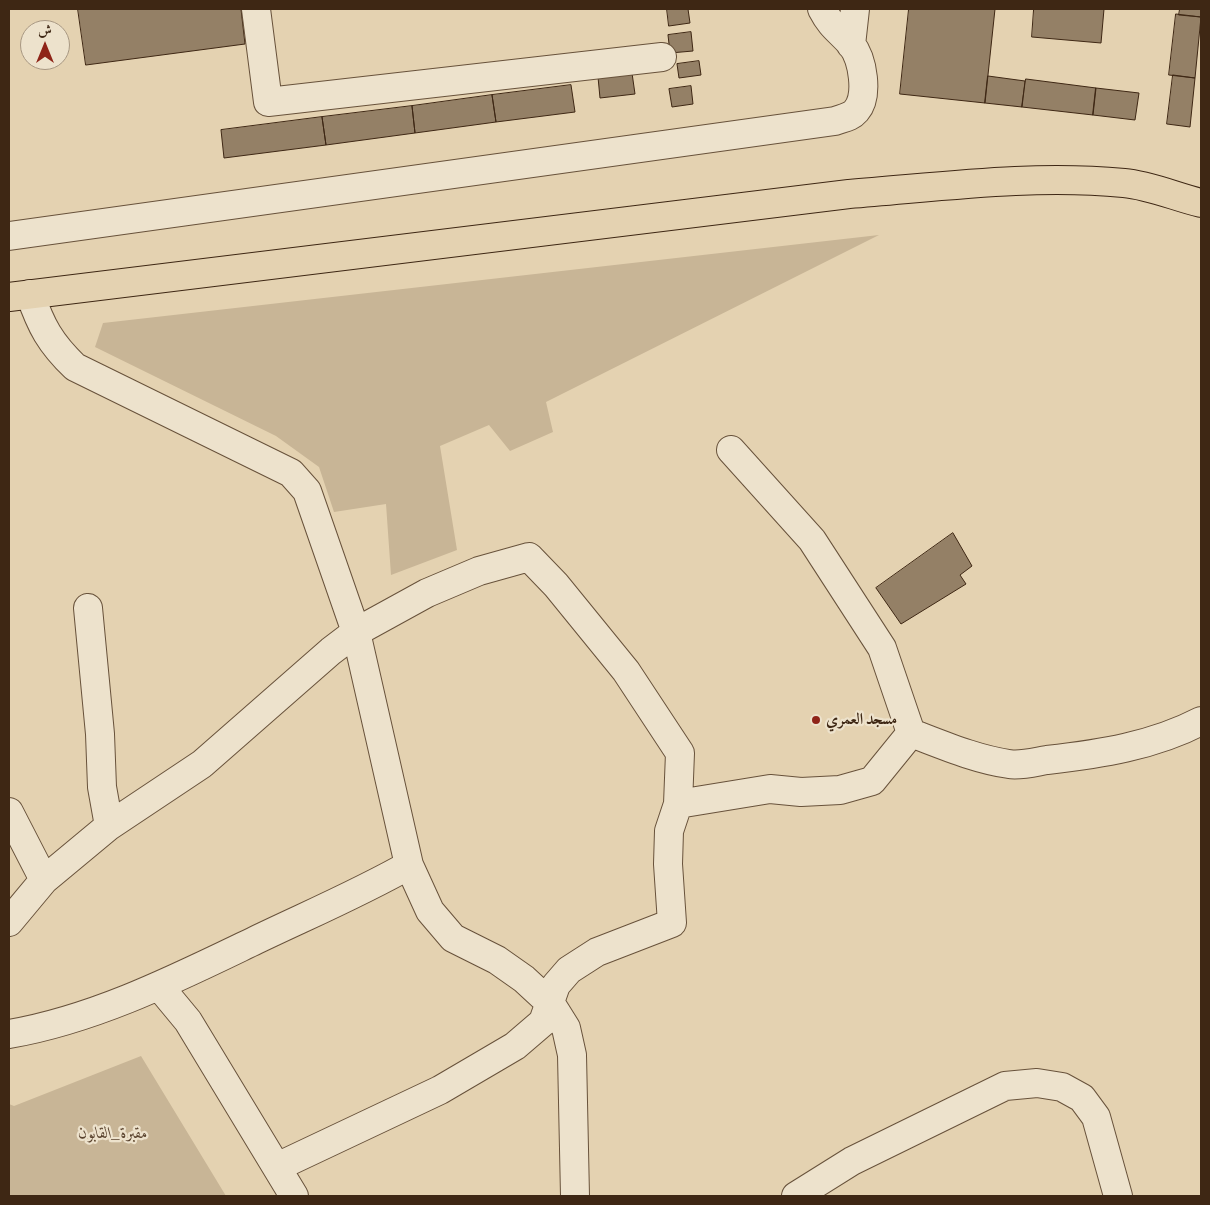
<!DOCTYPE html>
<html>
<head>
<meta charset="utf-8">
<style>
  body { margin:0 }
  #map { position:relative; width:1210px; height:1205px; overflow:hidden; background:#e4d2b1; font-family:"Libre Bodoni",Amiri,serif }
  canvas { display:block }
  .frame { position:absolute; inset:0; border:10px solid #3e2714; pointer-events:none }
  .north { position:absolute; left:20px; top:20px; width:50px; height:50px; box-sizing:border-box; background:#ede2cc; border:1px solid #a79782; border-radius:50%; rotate:0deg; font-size:14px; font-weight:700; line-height:20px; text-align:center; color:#3e2714 }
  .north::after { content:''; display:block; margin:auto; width:18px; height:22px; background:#8f2418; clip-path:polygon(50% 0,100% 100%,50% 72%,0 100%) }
</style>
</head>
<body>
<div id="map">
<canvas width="1210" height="1205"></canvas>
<div class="frame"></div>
<div class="north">ش</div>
</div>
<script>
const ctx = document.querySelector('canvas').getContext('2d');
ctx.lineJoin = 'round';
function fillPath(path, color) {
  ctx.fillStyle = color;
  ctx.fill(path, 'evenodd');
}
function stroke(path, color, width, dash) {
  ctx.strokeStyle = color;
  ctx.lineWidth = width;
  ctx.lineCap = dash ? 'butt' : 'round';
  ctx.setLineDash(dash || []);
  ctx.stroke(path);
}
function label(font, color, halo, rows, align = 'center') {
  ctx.font = font + ' "Libre Bodoni",Amiri,serif';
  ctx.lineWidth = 4.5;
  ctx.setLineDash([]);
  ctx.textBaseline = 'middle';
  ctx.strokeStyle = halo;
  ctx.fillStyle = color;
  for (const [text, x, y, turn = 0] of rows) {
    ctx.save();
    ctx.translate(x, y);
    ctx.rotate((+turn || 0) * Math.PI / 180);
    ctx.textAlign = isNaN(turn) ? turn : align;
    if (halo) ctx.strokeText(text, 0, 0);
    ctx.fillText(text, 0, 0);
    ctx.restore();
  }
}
const green = new Path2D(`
  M879 235 546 402 553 432 510 451 489 425 440 446 457 550 391 575 386 504 334 512 319 467 276 436 95 347 103 323Z
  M141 1056 226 1196H9V1104L14 1106Z`);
const building = new Path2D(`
  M78 9H241L245 44 86 65Z
  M667 9H688L690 23 669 26Z
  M909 9H995L985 103 900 94Z
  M1034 9H1104L1101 43 1032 37Z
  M1180 9H1201V17L1179 15Z
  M1176 14 1201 17 1195 78 1169 75Z
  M691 32 693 51 670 53 668 35Z
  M699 61 701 75 679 78 677 64Z
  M632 73 635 94 600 98 598 77Z
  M1173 75 1195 78 1190 127 1167 124Z
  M988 76 1025 81 1022 107 985 103Z
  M1026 79 1096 88 1093 115 1022 107Z
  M571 85 575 112 496 122 492 95Z
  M691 86 693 104 672 107 669 89Z
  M1096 88 1139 93 1135 120 1093 115Z
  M492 95 496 122 415 133 412 106Z
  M412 106 415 133 326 145 322 117Z
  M322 117 326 145 224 158 221 130Z
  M953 533 972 566 960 575 966 584 901 624 876 588Z`);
const minor = new Path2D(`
  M256 9 268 102 662 57
  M851 45 855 9
  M9 236 835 121C843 118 851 117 856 111 869 96 863 59 851 44 839 30 832 28 822 9
  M30 294C41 326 50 343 75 367L291 473 307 491 356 632 409 865 430 911 453 938 497 960 524 979 551 1004 566 1028 572 1055 575 1196
  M88 608 100 734 102 787 109 826
  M911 733C943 745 975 759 1009 764 1020 766 1035 762 1047 760 1100 754 1153 746 1201 721
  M678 804 770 789 801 792 840 790 872 781 911 733 882 648 812 540 731 450
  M9 812 44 880
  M9 922 44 880 109 826 202 764 331 651 356 632 427 593 479 571 529 557 556 585 626 671 680 753 678 804 669 831 668 864 672 923 597 952 569 970 556 985 543 1022 515 1046 440 1090 277 1167
  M159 986 188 1021 294 1196
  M9 1034C96 1019 177 978 256 940 308 915 360 893 409 865
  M796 1196 852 1161 1005 1086 1037 1083 1062 1087 1082 1098 1096 1117 1118 1196`);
const major = new Path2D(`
  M9 297 849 194C940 187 1032 174 1124 183 1149 185 1176 197 1201 203`);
const markers = [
  [816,720,5,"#8f2418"]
];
const poiNames = [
  ["مسجد العمري",826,720]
];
const parkNames = [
  ["مقبرة_القابون",113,1134]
];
fillPath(green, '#c8b596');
fillPath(building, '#948066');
stroke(building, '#3e2714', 1);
stroke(minor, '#68523b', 30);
stroke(major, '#3e2714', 30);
stroke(minor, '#ede2cc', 28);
stroke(major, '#e4d2b1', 28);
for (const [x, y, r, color] of markers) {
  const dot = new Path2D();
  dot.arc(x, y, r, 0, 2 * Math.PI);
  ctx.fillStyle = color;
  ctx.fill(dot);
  stroke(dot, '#ede2cc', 2);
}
label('bold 16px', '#3e2714', '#ede2cc', poiNames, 'left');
label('italic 16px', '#5a432e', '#ede2cc', parkNames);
</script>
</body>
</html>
